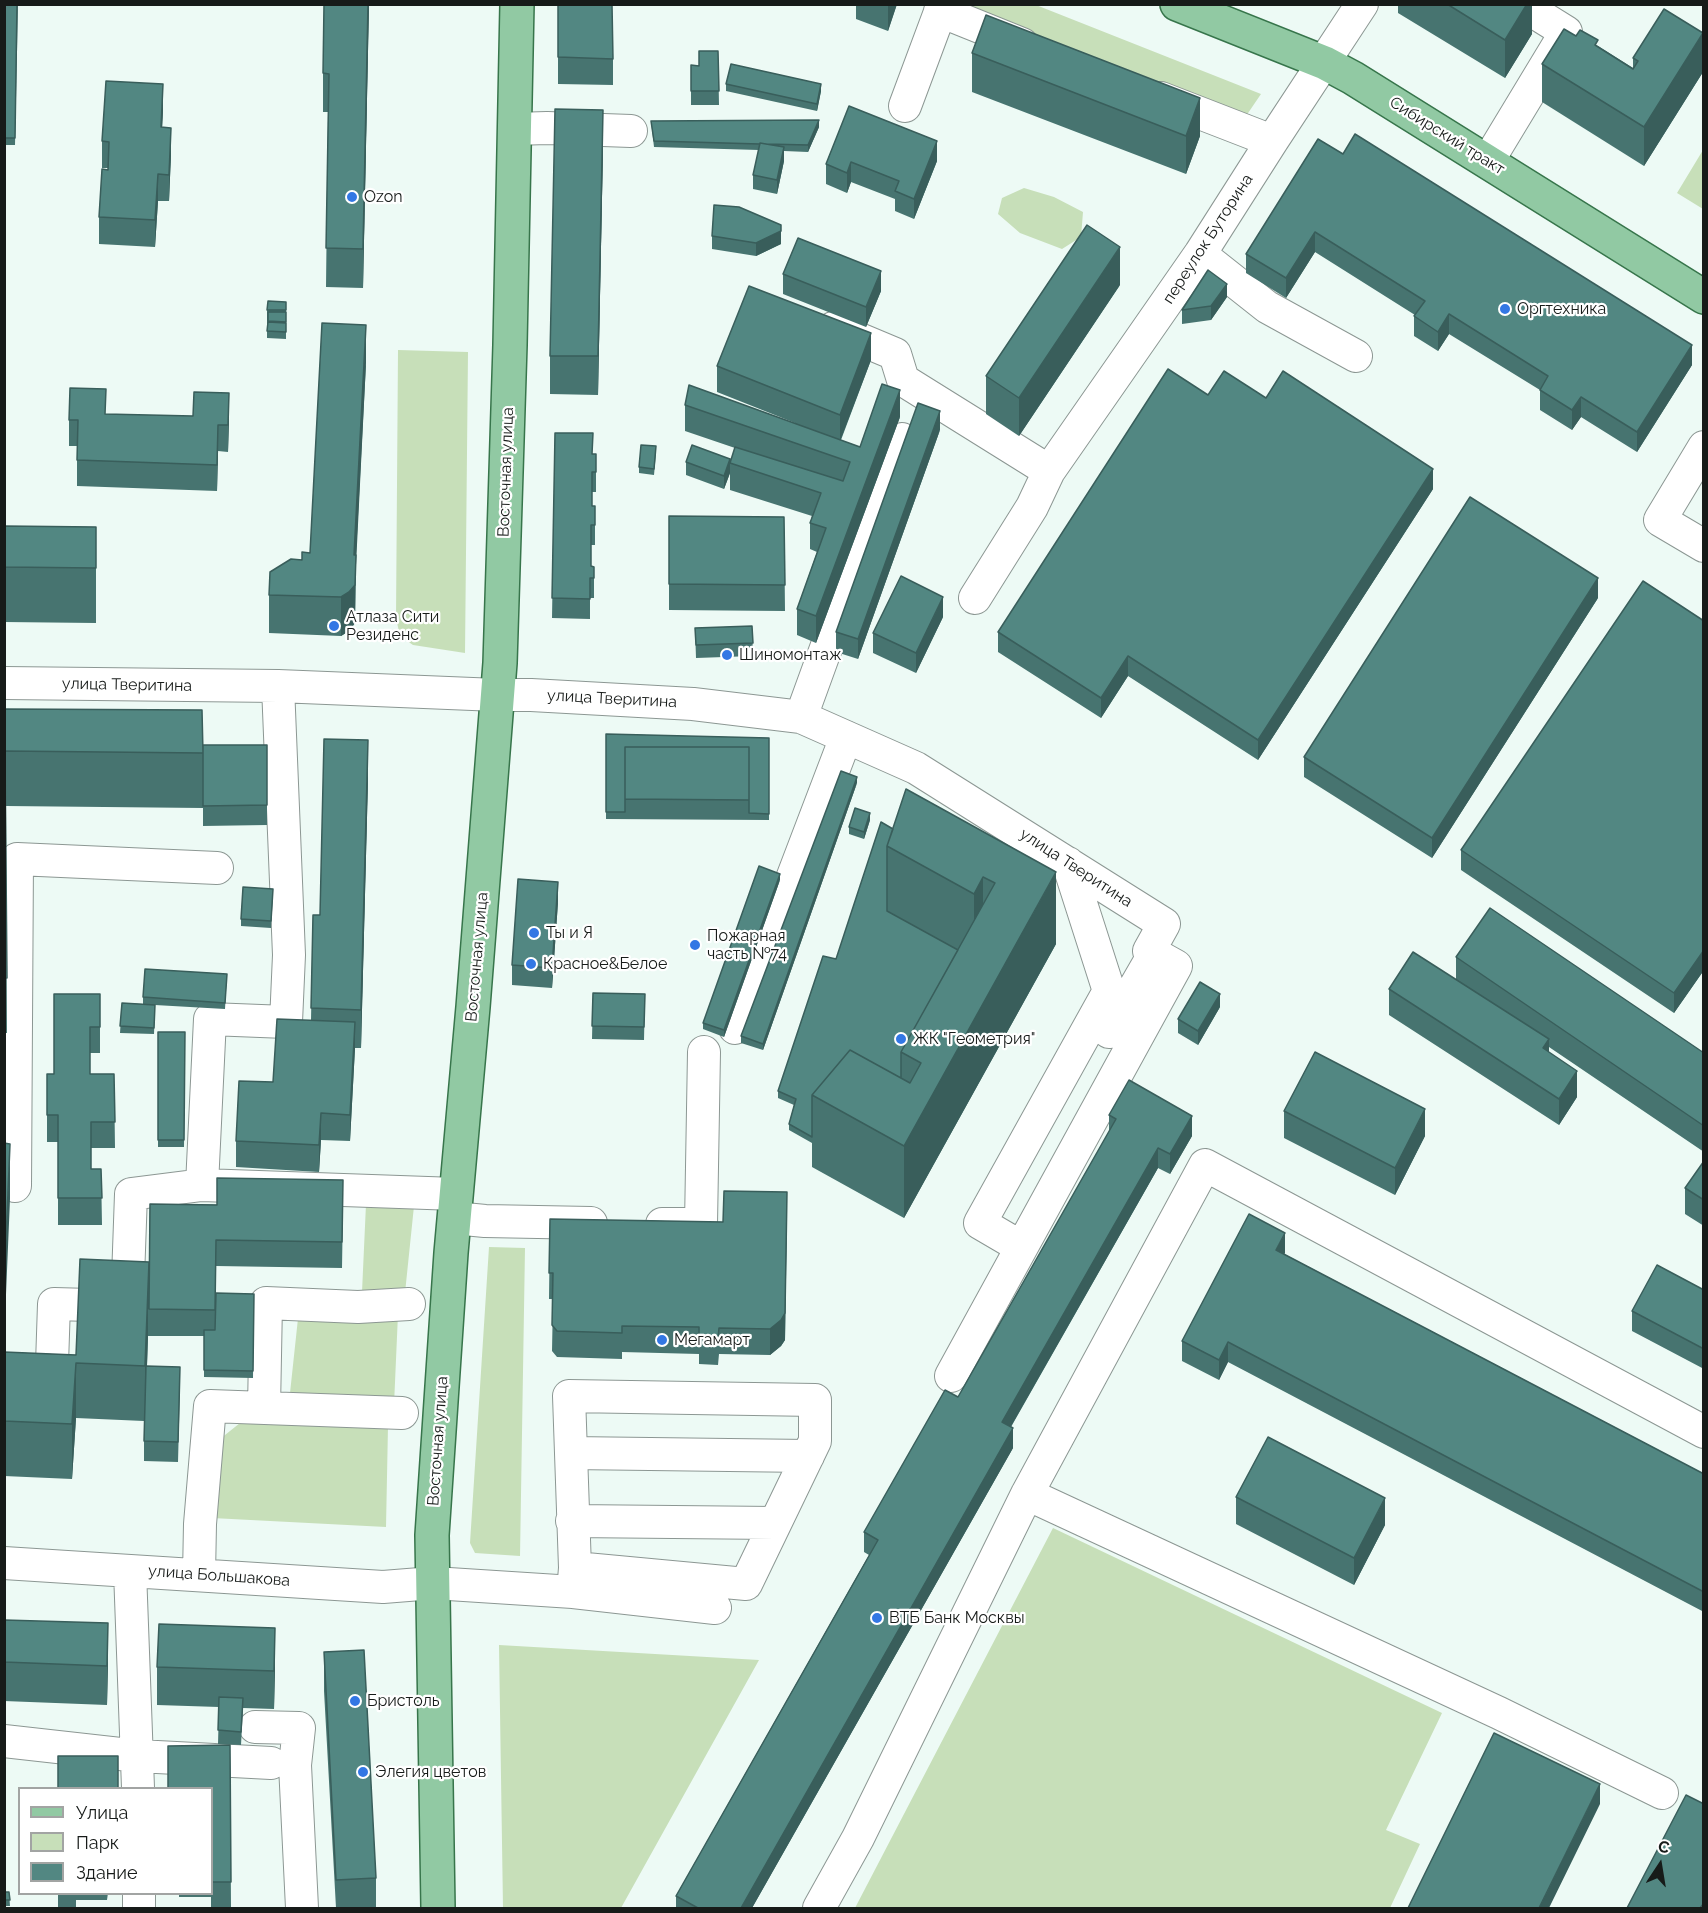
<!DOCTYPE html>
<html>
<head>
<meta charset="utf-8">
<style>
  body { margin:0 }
  #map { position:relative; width:1708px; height:1913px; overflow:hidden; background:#edfaf5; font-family:Raleway,sans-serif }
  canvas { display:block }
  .frame { position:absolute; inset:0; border:6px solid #171b19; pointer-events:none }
  .legend { position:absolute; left:18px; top:1787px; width:195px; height:108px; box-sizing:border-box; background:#fff; border:2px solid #a2a4a3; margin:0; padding:8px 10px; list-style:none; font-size:18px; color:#171b19 }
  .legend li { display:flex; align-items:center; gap:12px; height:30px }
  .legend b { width:30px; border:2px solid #a2a4a3 }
  .north { position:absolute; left:1630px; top:1835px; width:60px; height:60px; -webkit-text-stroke:4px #fff; paint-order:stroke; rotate:12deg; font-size:16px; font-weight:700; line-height:24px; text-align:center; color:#171b19 }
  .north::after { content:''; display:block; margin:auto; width:21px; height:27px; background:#171b19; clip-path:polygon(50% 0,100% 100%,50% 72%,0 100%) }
</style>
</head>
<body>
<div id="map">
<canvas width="1708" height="1913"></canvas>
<div class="frame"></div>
<ul class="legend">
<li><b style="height:8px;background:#91c9a3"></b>Улица</li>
<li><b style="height:16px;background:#c7dfb9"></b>Парк</li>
<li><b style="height:16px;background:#528782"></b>Здание</li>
</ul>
<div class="north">С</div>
</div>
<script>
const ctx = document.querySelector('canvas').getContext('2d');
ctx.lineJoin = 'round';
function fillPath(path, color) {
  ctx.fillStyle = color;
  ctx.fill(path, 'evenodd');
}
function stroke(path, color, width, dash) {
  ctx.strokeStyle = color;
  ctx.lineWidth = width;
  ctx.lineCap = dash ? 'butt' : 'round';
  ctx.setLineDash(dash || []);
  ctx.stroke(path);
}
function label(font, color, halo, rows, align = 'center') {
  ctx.font = font + ' Raleway,sans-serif';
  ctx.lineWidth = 4.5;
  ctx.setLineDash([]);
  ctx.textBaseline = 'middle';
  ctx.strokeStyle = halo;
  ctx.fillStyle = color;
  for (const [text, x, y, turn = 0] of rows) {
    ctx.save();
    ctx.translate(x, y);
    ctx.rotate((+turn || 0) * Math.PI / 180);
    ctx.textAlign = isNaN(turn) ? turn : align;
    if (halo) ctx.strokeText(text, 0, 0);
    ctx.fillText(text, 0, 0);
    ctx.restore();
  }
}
const green = new Path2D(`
  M957 5H1036L1261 94 1244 119Z
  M1703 150V209L1677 193Z
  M1024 188 1054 197 1083 212 1081 237 1062 249 1020 233 998 214 1002 198Z
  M398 350 468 352 465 653 413 645 400 636 396 618Z
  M366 1204 414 1206 405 1293 362 1292Z
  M489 1247 525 1248 520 1556 475 1553 470 1543Z
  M299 1309 398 1314 394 1405 290 1393Z
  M255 1411 388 1426 386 1527 212 1518 215 1443Z
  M1053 1528 1442 1713 1386 1830 1420 1844 1390 1908H855Z
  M499 1645 759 1660 621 1908H503Z`);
const minor = new Path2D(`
  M940 11 1022 44
  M1161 98 1272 141
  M905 106 943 4
  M514 129 547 128 631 131
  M1488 161 1566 32 1521 4
  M1200 254 1267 307 1356 356
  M833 328 895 354 903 380 1049 471
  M1704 447 1660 520 1704 546
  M975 598 1032 507 1049 471 1200 254 1272 141 1362 4
  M4 683 278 686 497 695H531L693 704 801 717 916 768 1164 924 1149 951 1176 966 951 1376
  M801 717 902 439
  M735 1028 846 737
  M1109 1032 1154 954
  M202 1185 210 1019 286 1022 289 955 278 686
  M15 1186 17 859 217 868
  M454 1218 485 1221 591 1223
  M662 1224H701L704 1052
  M1021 1247 980 1223 1109 991 1068 863
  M51 1394 54 1304 127 1306 131 1194 202 1185 456 1194
  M264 1408 266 1303 358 1307 409 1304
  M571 1453 808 1456
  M1027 1494 1499 1713 1662 1793
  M572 1521 775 1523
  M4 1563 383 1587 433 1583 573 1592 715 1608
  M130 1571 138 1788
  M199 1575 200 1524 210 1406 402 1413
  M573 1592 575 1568 569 1396 815 1400V1441L746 1584 575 1568
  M255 1727 299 1728 295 1765 302 1908
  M4 1741 138 1756 271 1763
  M139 1894V1908
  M819 1908 858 1838 1027 1494 1205 1165 1704 1432`);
const major = new Path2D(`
  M1177 4 1325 63 1353 78 1704 297
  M438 1908 432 1535 451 1253 473 1007 500 663 510 345 517 4`);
const wall = new Path2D(`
  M4 4H18L15 145H4Z
  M369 4 363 288 326 287 328 112H323V73Z
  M558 4 613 59V85L558 84Z
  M856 4H897L888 31 856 19Z
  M1398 4H1532V34L1505 78 1398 13Z
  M1576 36 1598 46 1633 68V58L1703 72 1644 166 1542 102V64Z
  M718 51 719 105H691V65L699 66Z
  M972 53 1200 136 1186 174 972 92Z
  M726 84 821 91 817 111 726 91Z
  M849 106 937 161 914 219 895 211V199L851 182 847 193 826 184V164Z
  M163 110 162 127 171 154 169 201H158L155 247 99 244V217L108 168H102V141Z
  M651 121 819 127 808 152 784 151V161L777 194 753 189V175L759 150 654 147Z
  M1318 139 1692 365 1637 452 1581 417 1572 430 1540 410V390L1449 334 1438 351 1414 336V316L1415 315 1315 252 1286 298 1246 273V254Z
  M603 148 598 395 550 394V356Z
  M712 236 781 244 756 256 712 249Z
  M783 274 881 291 866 327 783 294Z
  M1120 285 1019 436 986 414V376Z
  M1227 297 1211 320 1182 324V310Z
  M286 302V339L267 338V310Z
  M871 360 841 440 860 447 900 417 816 643 797 635V609L817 552 810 549V523L812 516 730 490V473L724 489 686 475V462L730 463 735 448 685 431V405L795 423 717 392V366Z
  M366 363 356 555 355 623 349 631 341 636 269 633V595L302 560 310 553Z
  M1266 398 1433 489 1258 760 1128 676 1101 718 998 652V632Z
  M106 414 229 419 228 452 218 451 217 491 77 486V446H69V420Z
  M940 430 858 659 836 652V632Z
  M555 433 593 454H596V492H592V506L595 526V545H591V566L594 567V598H590V619L552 618Z
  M656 453 654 475 639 473V467Z
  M669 516 784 517 785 611 669 610Z
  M4 526 96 527V623L4 622Z
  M1598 598 1432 858 1304 777V757Z
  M943 617 916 673 873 653V633Z
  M1704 621V970L1674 1013 1461 870V850Z
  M752 626 753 656 696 658 695 628Z
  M4 709 203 745H267V825L203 826V808L6 806 7 1033H4Z
  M606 734 769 738V820L606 819Z
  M368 779 361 1048H355L350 1141 321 1140 319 1172 236 1167V1141L273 1082 311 1020 313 915H320Z
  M857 783 763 1050 741 1043V1036Z
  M906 789 1056 944 904 1218 812 1167V1143L789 1130V1124L794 1105 778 1098V1091L893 829Z
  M870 820 864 839 849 834V827Z
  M780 880 724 1037 703 1029V1023Z
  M273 896 271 928 241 926V919Z
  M558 902 552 988 512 985V965Z
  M1456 957 1704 1053V1152L1549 1047V1052L1577 1097 1559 1125 1389 1015V989L1456 979Z
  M227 974 225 1009 155 1005 154 1034 120 1033 122 1003 143 1004V997Z
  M593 993 645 994 644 1040 592 1039Z
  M100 994V1053H90V1074H114L115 1148H91V1169H101L102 1225H58V1142H47V1074H54Z
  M1220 1007 1198 1045 1178 1033V1019Z
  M158 1032H185L184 1147H158Z
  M1284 1111 1425 1136 1395 1195 1284 1138Z
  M1109 1115 1192 1136 1170 1174 1158 1168 1011 1427 1013 1448 752 1908H676V1896L869 1555 864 1552V1532L958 1397 1109 1132Z
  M1704 1161V1226L1685 1214V1188Z
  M150 1204 343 1206 342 1268 216 1266V1293L254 1294 253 1378 204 1377V1336H148L147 1366 180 1387 178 1462 144 1461V1421L76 1418 72 1479 4 1476V1352L76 1355 149 1262Z
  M550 1219 723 1222 787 1219 785 1340 781 1346 770 1355 719 1354 718 1365 699 1364V1354L622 1352V1359L557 1357 552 1351 553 1299H549Z
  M1285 1253 1284 1254 1704 1474V1612L1228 1362 1219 1380 1182 1361V1341Z
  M1704 1290V1369L1632 1331V1311Z
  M1236 1497 1385 1525 1354 1585 1236 1524Z
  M4 1620 108 1662 107 1705 4 1701Z
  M324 1652 376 1878V1908H336L324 1691Z
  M157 1667H275L274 1709 243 1708 241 1745 218 1744 219 1707 157 1705Z
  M230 1745 231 1908H211V1897H179V1893H212V1788Z
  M4 1892H9L10 1906H4Z
  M58 1893H108L107 1900H76V1908H58Z`);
const shadedWall = new Path2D(`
  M368 4H369L363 288V249Z
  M888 4H897L888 31Z
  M1527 4H1532V34L1505 78V40Z
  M1703 33V72L1644 166V127Z
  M163 84V110L161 154V127Z
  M821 84V91L817 111V104Z
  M1200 98V136L1186 174V136Z
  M603 110V148L598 395V356Z
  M819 120V127L808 152V145Z
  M171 128V154L169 201V175Z
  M937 141V161L914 219V199Z
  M784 147V161L777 194V180Z
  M851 162V182L847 193V173Z
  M158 174V201L155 247V220Z
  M781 225V244L756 256V243Z
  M1315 232V252L1286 298V278Z
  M1120 247V285L1019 436V398Z
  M881 271V291L866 327V307Z
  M1227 284V297L1211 320V306Z
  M1449 314V334L1438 351V332Z
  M366 325V363L355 585 356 555 355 623 349 631 341 636V597L354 555Z
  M871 333V360L840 441V415Z
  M1692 345V365L1637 452V432Z
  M900 390V417L816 643V616Z
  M229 393V419L228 452V425Z
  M1581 397V417L1572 430V410Z
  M940 411V430L858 659V639Z
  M218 425V451L217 491V465Z
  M730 459V473L724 489V476Z
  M1433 469V489L1258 760V740Z
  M1598 578V598L1432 858V838Z
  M943 597V617L916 673V653Z
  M1128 656V676L1101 718V698Z
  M368 740V779L361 1048V1010Z
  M857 777V783L763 1050V1044Z
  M870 813V820L864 839V832Z
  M1056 872V944L904 1218V1146Z
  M780 874V880L724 1037V1030Z
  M983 877V949L974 966V894Z
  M558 882V902L552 988V968Z
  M1704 950V970L1674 1013V993Z
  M1220 994V1007L1198 1045V1031Z
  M355 1022V1048L350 1141V1115Z
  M1549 1039V1065L1543 1048Z
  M1577 1071V1097L1559 1125V1099Z
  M1425 1109V1136L1395 1195V1168Z
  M321 1113V1140L319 1172V1145Z
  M1192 1116V1136L1170 1174V1154Z
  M10 1144V1199L4 1342V1288Z
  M1158 1148V1168L1002 1442V1422Z
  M787 1192 785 1340 781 1346 770 1355V1329Z
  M1285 1233V1253L1276 1270V1250Z
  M149 1262V1309H148V1336L145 1421V1366Z
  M1228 1342V1362L1219 1380V1360Z
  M76 1363V1418L72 1479V1424Z
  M1013 1428V1448L752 1908H741Z
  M1385 1498V1525L1354 1585V1558Z
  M108 1623V1662L107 1705V1666Z
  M275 1628V1667L274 1709V1671Z
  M1600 1784V1804L1549 1908H1539Z`);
const building = new Path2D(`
  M4 4H17L15 138H4Z
  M324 4H368L363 249 326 248 329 74 323 73Z
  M558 4H612L613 59 558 57Z
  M1447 4H1527L1505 40Z
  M1664 9 1703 33 1644 127 1542 64 1564 29 1576 36 1580 30 1598 40 1595 45 1633 69 1638 61 1633 58Z
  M986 15 1200 98 1186 136 972 53Z
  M699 51H718L719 91H691V65L699 66Z
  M731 64 821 84 817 104 726 84Z
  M106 81 163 84 161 127 171 128 169 175 158 174 155 220 99 217 102 169 108 170 109 142 102 141Z
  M849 106 937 141 914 199 895 191 899 181 851 162 847 173 826 164Z
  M555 109 603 110 598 356H550Z
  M819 120 808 145 766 144 760 143V144L654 141 651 121Z
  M1355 134 1692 345 1637 432 1581 397 1572 410 1540 390 1548 376 1449 314 1438 332 1414 316 1425 301 1315 232 1286 278 1246 254 1318 139 1343 154Z
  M760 143 784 147 777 180 753 175Z
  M714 205 739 207 781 225V231L756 243 712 236Z
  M1087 225 1120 247 1019 398 986 376Z
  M798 238 881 271 866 307 783 274Z
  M1208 270 1227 284 1211 306 1182 310Z
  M749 286 871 333 840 415 717 366Z
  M268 301 286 302V310H267Z
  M268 312H286V322L268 321Z
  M268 322 286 323V332L267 331Z
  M322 323 366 325 354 555H356L355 585 349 592 341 597 269 595 270 572 291 559 302 560V552L310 553Z
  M1168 369 1208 395 1224 371 1266 398 1283 371 1433 469 1258 740 1128 656 1101 698 998 632Z
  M882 384 900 390 816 616 797 609 826 528 810 523 821 493 730 463 735 447 843 481 850 462 685 405 689 385 860 447Z
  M70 388 106 389 105 414 193 416 194 392 229 393 228 425H218L217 465 77 460 78 420H69Z
  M918 403 940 411 858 639 836 632Z
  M555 433H593L592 454H596V472H592V506H595V525H591V566L594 567V578H590V599L552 598Z
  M641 445 656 446 654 469 639 467Z
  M692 445 730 459 724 476 686 462Z
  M1470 497 1598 578 1432 838 1304 757Z
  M669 516 784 517 785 585 669 584Z
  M4 526 96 527V568L4 567Z
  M901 576 943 597 916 653 873 633Z
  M1643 581 1704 621V950L1674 993 1461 850Z
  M752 626 753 643 696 645 695 628Z
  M4 709 202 710 203 753 5 751 7 978H4Z
  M606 734 769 738V814L749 813V747H625V812H606Z
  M324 739 368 740 361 1010 311 1008 313 915H320Z
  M203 745H267V805L203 806Z
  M625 747H749V800L625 799Z
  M841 771 857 777 763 1044 741 1036Z
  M906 789 1056 872 904 1146 812 1095 850 1050 910 1083 921 1063 901 1052 995 883 983 877 974 894 887 846Z
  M855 808 870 813 864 832 849 827Z
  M881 822 893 829 887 846V911L958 950 901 1052V1078L850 1050 812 1095V1137L789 1124 796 1099 778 1091 823 956 836 959Z
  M759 866 780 874 724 1030 703 1023Z
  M518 879 558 882 552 968 512 965Z
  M243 887 273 889 271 921 241 919Z
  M1490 908 1704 1053V1126L1456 957Z
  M1413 952 1549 1039 1543 1048 1577 1071 1559 1099 1389 989Z
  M145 969 227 974 225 1003 143 997Z
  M1200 982 1220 994 1198 1031 1178 1019Z
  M593 993 645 994 644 1027 592 1026Z
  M54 994H100V1027H90V1074H114L115 1122H91V1169H101L102 1198H58V1115H47V1074H54Z
  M122 1003 155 1005 154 1028 120 1026Z
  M277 1019 355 1022 350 1115 321 1113 319 1145 236 1141 239 1081 273 1082Z
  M158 1032H185L184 1140H158Z
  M1315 1052 1425 1109 1395 1168 1284 1111Z
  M1129 1080 1192 1116 1170 1154 1158 1148 1002 1422 1013 1428 741 1908H698L676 1896 878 1540 864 1532 945 1390 958 1397 1116 1119 1109 1115Z
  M4 1143 10 1144 4 1288Z
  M1704 1161V1200L1685 1188Z
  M217 1178 343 1180 342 1242 216 1240 215 1310 149 1309 150 1204 217 1205Z
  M724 1191 787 1192 785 1313 781 1320 770 1329 719 1328 718 1338H699V1327L622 1326V1333L557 1331 552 1325 553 1273H549L550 1219 723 1222Z
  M1249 1214 1285 1233 1276 1250 1704 1474V1592L1228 1342 1219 1360 1182 1341Z
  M80 1259 149 1262 145 1366 76 1363 72 1424 4 1421V1352L76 1355Z
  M1657 1265 1704 1290V1349L1632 1311Z
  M216 1293 254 1294 253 1371 204 1370V1330H215Z
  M146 1366 180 1367 178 1442 144 1441Z
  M1268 1437 1385 1498 1354 1558 1236 1497Z
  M4 1620 108 1623 107 1666 4 1662Z
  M159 1624 275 1628 274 1671 157 1667Z
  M364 1650 376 1878 336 1880 324 1652Z
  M219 1697 243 1698 241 1732 218 1730Z
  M1494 1733 1600 1784 1539 1908H1408Z
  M230 1745 231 1882H212V1788H168V1746Z
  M58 1756H118V1788H58Z
  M1686 1795 1704 1804V1903L1700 1908H1627Z
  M4 1892H9L10 1900H4Z`);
const markers = [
  [352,197,6,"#3377e4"],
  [1505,309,6,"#3377e4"],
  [334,626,6,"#3377e4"],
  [727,655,6,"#3377e4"],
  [534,933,6,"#3377e4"],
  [695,945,6,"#3377e4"],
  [531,964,6,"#3377e4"],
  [901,1039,6,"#3377e4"],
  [662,1340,6,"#3377e4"],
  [877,1618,6,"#3377e4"],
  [355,1701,6,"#3377e4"],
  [363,1772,6,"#3377e4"]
];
const streetNames = [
  ["Сибирский тракт",1447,136,32],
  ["переулок Буторина",1208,239,-57],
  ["Восточная улица",506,472,-88],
  ["улица Тверитина",127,685,1],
  ["улица Тверитина",612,699,3],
  ["улица Тверитина",1076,868,33],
  ["Восточная улица",477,957,-85],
  ["Восточная улица",438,1441,-86],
  ["улица Большакова",219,1576,4]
];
const poiNames = [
  ["Ozon",364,197],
  ["Оргтехника",1517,309],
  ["Атлаза Сити",346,617],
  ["Резиденс",346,635],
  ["Шиномонтаж",739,655],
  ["Ты и Я",546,933],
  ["Пожарная",707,936],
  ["часть №74",707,954],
  ["Красное&Белое",543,964],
  ["ЖК \"Геометрия\"",913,1039],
  ["Мегамарт",674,1340],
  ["ВТБ Банк Москвы",889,1618],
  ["Бристоль",367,1701],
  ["Элегия цветов",375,1772]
];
fillPath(green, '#c7dfb9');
stroke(minor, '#8c9793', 34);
stroke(major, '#37754b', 36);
stroke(minor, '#fff', 32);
stroke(major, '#91c9a3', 33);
fillPath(wall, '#477470');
fillPath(shadedWall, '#395e5b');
fillPath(building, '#528782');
stroke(building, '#395e5b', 1.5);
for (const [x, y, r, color] of markers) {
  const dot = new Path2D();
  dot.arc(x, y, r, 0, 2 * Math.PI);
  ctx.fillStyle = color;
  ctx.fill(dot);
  stroke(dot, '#fff', 2);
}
label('16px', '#171b19', '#fff', streetNames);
label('16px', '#171b19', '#fff', poiNames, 'left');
</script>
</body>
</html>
